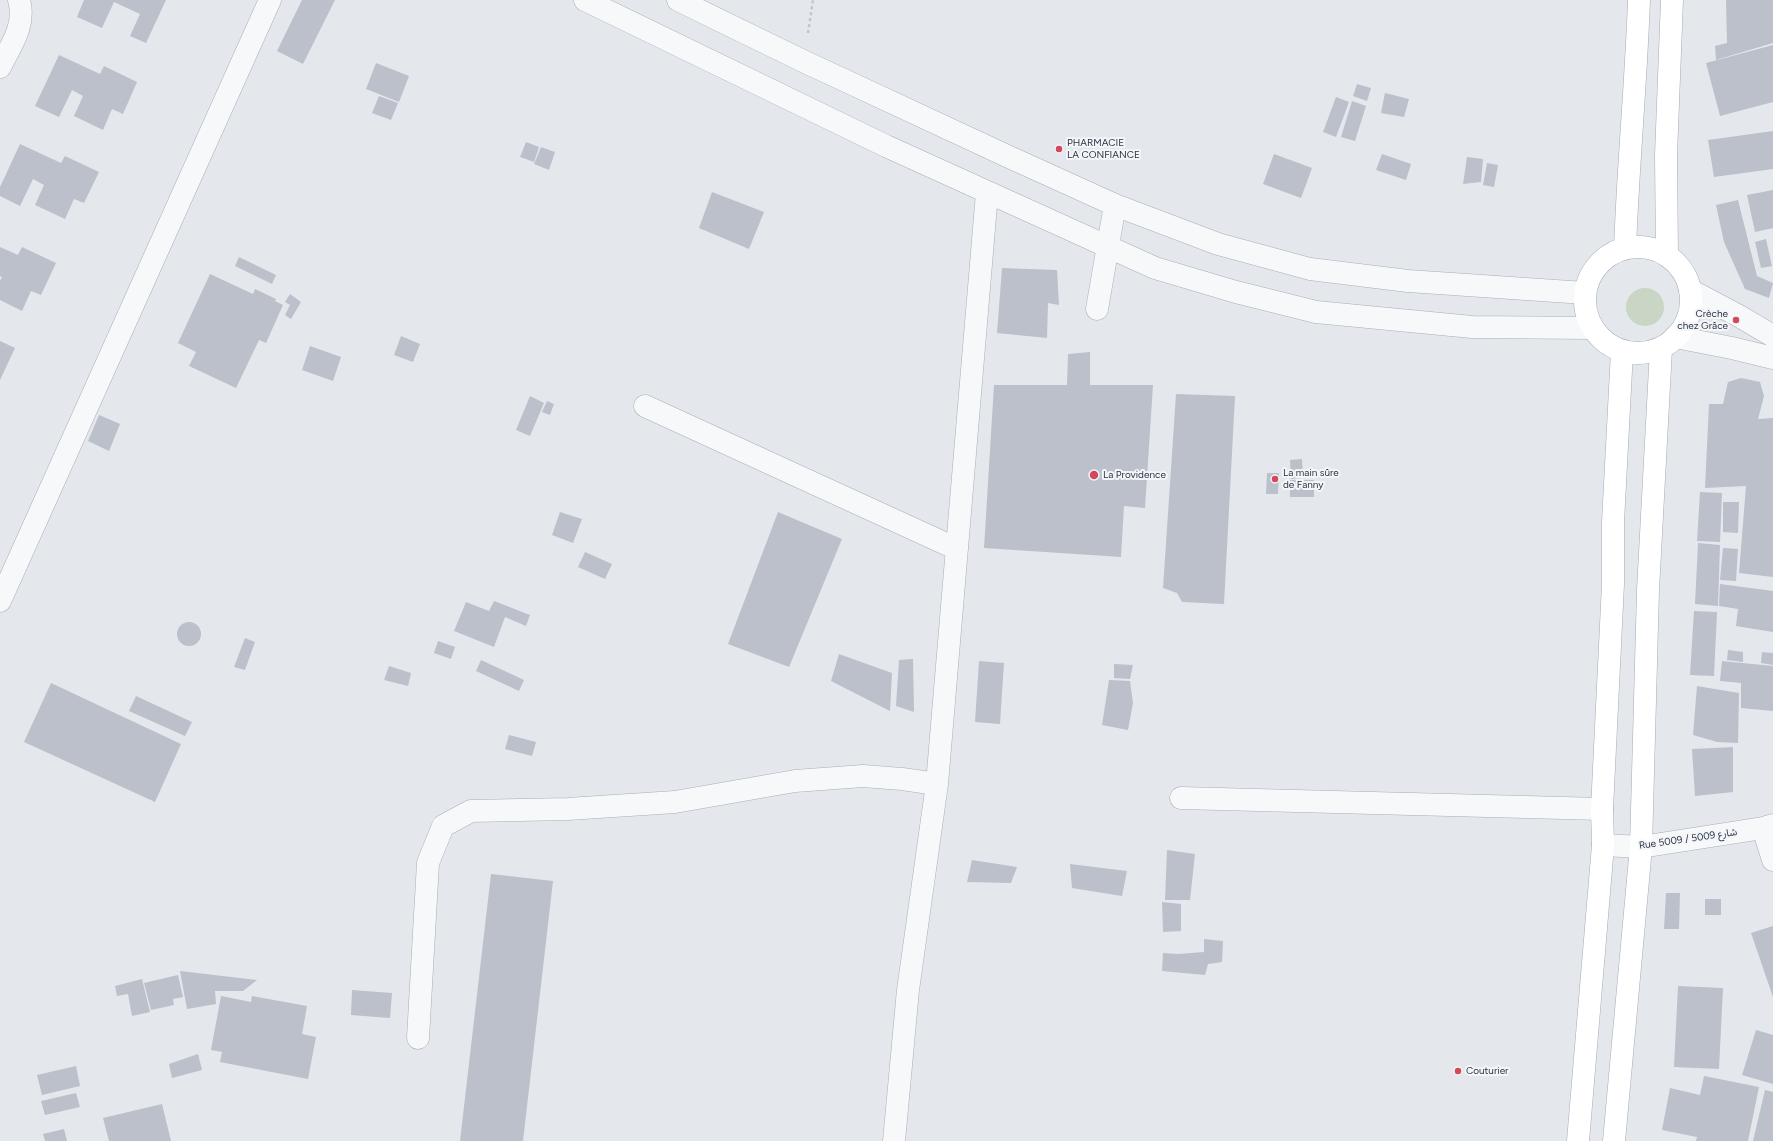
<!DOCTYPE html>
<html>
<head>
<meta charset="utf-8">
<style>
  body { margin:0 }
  canvas { display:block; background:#e4e7ec }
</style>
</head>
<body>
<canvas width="1773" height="1141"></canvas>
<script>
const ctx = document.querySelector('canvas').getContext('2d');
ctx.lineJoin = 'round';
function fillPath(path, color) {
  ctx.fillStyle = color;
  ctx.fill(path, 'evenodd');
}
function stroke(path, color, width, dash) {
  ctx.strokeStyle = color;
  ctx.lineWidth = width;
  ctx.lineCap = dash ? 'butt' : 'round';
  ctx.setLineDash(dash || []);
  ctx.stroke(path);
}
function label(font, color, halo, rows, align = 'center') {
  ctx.font = font + ' Figtree,"Noto Sans Arabic",sans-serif';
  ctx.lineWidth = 4;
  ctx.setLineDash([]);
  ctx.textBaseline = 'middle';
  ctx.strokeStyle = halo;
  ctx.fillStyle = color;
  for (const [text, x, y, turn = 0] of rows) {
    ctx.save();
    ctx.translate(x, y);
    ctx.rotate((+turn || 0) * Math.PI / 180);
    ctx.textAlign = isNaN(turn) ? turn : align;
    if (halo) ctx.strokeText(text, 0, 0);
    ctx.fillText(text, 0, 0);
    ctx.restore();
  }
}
const green = new Path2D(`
  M1626 307a19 19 0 1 1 38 0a19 19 0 1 1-38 0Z`);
const building = new Path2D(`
  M84 0H166L146 43 130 36 140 14 114 2 102 28 77 17Z
  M302 0H335L303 64 277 51Z
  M1726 0H1773V43L1716 60 1715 46 1727 43Z
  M1773 45V102L1720 116 1706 63Z
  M59 55 100 74 104 66 137 82 123 114 112 109 103 130 74 116 83 96 72 90 59 117 35 106Z
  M376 63 409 76 399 102 366 89Z
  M1357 84 1371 88 1367 101 1353 96Z
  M1385 93 1409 99 1404 117 1381 113Z
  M379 96 398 103 391 120 372 113Z
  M1336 97 1349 102 1336 137 1323 132Z
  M1352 101 1366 106 1355 141 1341 137Z
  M1773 131V169L1714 177 1708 140Z
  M526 142 539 147 534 162 520 157Z
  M20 144 61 163 65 156 99 172 84 203 74 199 65 219 35 205 44 185 33 179 20 206 0 196V187Z
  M541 147 555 152 549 170 534 164Z
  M1274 154 1312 168 1301 198 1263 184Z
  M1382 154 1411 164 1406 180 1376 170Z
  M1467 157 1483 159 1481 182 1463 184Z
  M1487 163 1498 165 1494 187 1483 185Z
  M1773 190V228L1755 232 1747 195Z
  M712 192 764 212 749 249 699 228Z
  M1738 200 1757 276 1773 283 1769 298 1745 289 1724 242 1716 205Z
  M1766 239 1772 266 1761 268 1755 242Z
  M0 247 18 255 22 247 56 263 41 295 31 291 22 311 0 300V281L2 277 0 276Z
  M239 257 276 275 272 284 235 266Z
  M1002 268 1057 270 1059 305 1048 303 1047 338 997 333Z
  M210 274 253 294 255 289 276 299 275 301 283 305 266 343 259 340 236 388 189 366 196 352 178 343Z
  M290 294 301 302 291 319 285 315 290 305 285 302Z
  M401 336 420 344 413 362 394 355Z
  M0 341 15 348 0 380Z
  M310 346 341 357 333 381 302 370Z
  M1090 352V385H1153L1145 508 1124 506 1121 557 984 548 994 385H1067L1068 354Z
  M1741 378 1760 382 1764 396 1758 419 1773 418V577L1739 573 1746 486 1705 488 1709 404H1723L1728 382Z
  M1176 394 1235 396 1224 604 1182 602 1177 593 1163 588Z
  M530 396 544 403 530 436 516 430Z
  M547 401 554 404 550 415 542 412Z
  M99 415 120 424 109 451 88 441Z
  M1302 459 1303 478 1291 479 1290 460Z
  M1267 473H1279L1278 494H1266Z
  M1290 480H1314V497H1290Z
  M1700 492 1722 493 1720 542 1697 541Z
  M1723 502H1739L1738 533 1723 532Z
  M560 512 582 519 573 543 552 535Z
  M778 512 842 539 789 667 728 644Z
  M1698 543 1720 545 1718 606 1695 604Z
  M1723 548 1738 549 1736 581 1720 580Z
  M585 552 612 564 605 579 578 567Z
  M1720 584 1773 591V632L1736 626 1738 609 1719 606Z
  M494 601 530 615 526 626 505 617 494 647 454 631 466 602 489 611Z
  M1694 611 1717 612 1714 676 1690 675Z
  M177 634a12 12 0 1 1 24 0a12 12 0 1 1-24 0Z
  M245 638 255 642 245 670 234 667Z
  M438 641 455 647 451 659 434 653Z
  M1728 650 1743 652V662L1727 660Z
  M1762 652 1773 653V665L1761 663Z
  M839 654 892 673 890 711 831 681Z
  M913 659 914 712 896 706 899 660Z
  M481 660 524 680 519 691 476 671Z
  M979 661 1004 663 1000 724 975 722Z
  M1722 661 1773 666V711L1741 708V683L1720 681Z
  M1114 664 1133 665 1130 679 1114 678Z
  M389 666 411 673 408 686 384 680Z
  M1109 680 1130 681 1133 703 1128 730 1102 725Z
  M51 683 181 744 155 802 24 742Z
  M1697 686 1739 693 1738 743 1717 742 1693 735Z
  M136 696 192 722 185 736 129 711Z
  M509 735 536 742 532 756 505 749Z
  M1733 747V792L1695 796 1692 749Z
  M1167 850 1195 854 1190 900H1165Z
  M972 860 1017 867 1011 883 967 882Z
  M1070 864 1127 871 1122 896 1072 888Z
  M491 874 553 881 523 1141H460Z
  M1666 893H1680L1679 929H1664Z
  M1705 899H1721V915H1705Z
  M1162 902 1181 904V931L1163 932Z
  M1773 926V997L1751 933Z
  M1204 939 1223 941 1222 962 1208 964 1205 975 1162 971 1163 953 1178 954 1204 952Z
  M180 971 257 980 243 991H215L216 1004 187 1009Z
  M178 975 183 997 173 999 174 1005 151 1010 144 983Z
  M142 979 150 1012 132 1016 128 994 117 996 115 986Z
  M1678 986 1723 988 1719 1069 1674 1067Z
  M352 990 392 993 390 1018 351 1015Z
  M221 996 251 1002 252 996 307 1006 302 1034 316 1037 308 1079 220 1062 222 1052 211 1050Z
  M1756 1030 1773 1035V1084L1742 1075Z
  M198 1054 202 1070 172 1078 169 1064Z
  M76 1066 80 1086 42 1095 37 1075Z
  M1704 1076 1759 1087 1748 1141H1696L1697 1137 1662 1130 1670 1088 1700 1095Z
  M1765 1090 1773 1092V1141H1753Z
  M76 1093 80 1107 45 1115 41 1101Z
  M162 1104 171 1141H109L103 1118Z
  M64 1129 67 1141H45L43 1134Z`);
const path = new Path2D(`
  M808 33 813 0`);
const minor = new Path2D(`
  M585 0 886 146 1155 268 1236 292 1316 312 1472 327 1593 328
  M678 0 803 61 1007 156 1115 205 1218 244 1310 269 1408 281 1585 293
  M0 67C11 45 26 26 19 0
  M1690 290 1739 316 1773 336
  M1097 309 1115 205
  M1675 337 1732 348 1773 358
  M645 406 957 549
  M0 601 270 0
  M1181 798 1602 809
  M1763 828 1773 860
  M1603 845 1641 847 1763 828 1773 825
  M418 1038 428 863 443 826 471 811 568 809 675 802 795 781 863 776 902 779 937 784
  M894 1141 908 990 937 784 987 193`);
const major = new Path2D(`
  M1585 300a53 53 0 1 1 106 0a53 53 0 1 1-106 0Z
  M1625 249C1628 166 1636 83 1639 0
  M1667 256 1666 155 1672 0
  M1578 1141 1603 845 1602 809 1613 584V522L1622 351
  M1614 1141 1641 847 1648 590 1661 349`);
const markers = [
  [1059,149,4,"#d1495b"],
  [1736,320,4,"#d1495b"],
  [1094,475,5,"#d1495b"],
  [1275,479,4,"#d1495b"],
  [1458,1071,4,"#d1495b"]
];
const poiNames = [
  ["PHARMACIE",1067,143],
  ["LA CONFIANCE",1067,155],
  ["Crèche",1728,314,"right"],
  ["chez Grâce",1728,326,"right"],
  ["La main sûre",1283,473],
  ["de Fanny",1283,485],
  ["La Providence",1103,475],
  ["Couturier",1466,1071]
];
const streetNames = [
  ["Rue 5009 / شارع 5009",1688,839,-8]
];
fillPath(green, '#c9d6c5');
fillPath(building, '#bbc0ca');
stroke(minor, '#a9aeb7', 23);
stroke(major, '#a3abb8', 23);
stroke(path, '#c2c5cb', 2.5, [3, 3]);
stroke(minor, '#f7f8fa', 22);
stroke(major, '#fff', 22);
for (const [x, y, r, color] of markers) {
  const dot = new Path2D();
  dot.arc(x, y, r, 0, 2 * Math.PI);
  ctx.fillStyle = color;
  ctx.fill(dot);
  stroke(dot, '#f4f6f9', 1.5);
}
label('10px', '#2b3445', '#f4f6f9', poiNames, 'left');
label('10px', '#2b3445', '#f4f6f9', streetNames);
</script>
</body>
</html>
